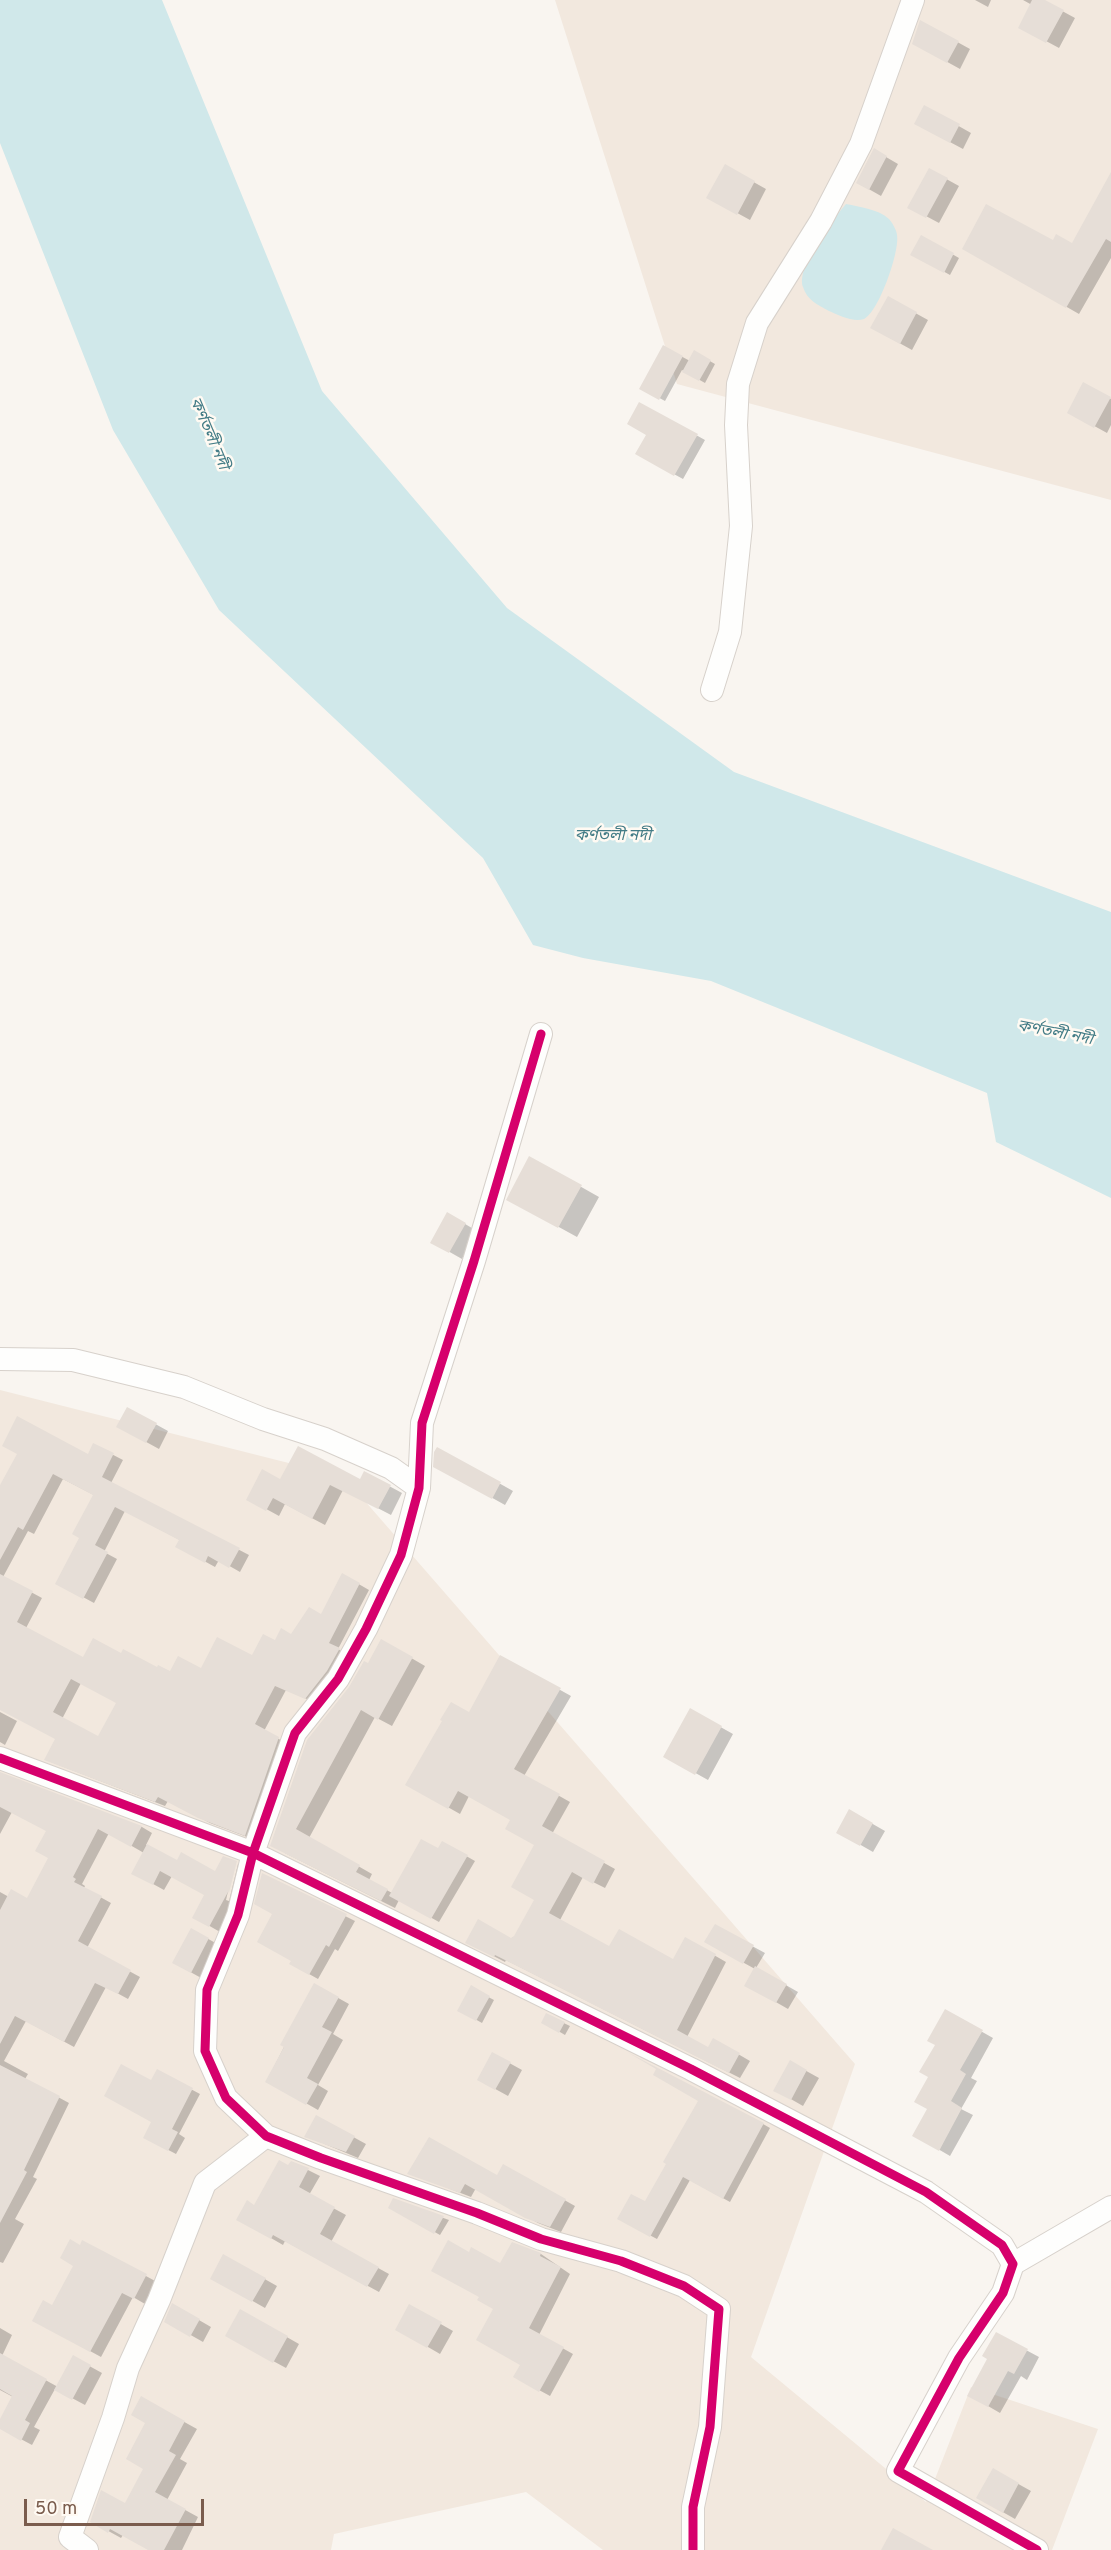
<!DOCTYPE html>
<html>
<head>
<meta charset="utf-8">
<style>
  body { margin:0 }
  #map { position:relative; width:1111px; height:2550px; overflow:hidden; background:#f9f5f0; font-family:Overpass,sans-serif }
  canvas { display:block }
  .scale { position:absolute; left:24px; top:2499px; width:180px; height:27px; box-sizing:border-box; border:3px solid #7a5c4d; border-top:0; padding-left:8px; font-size:18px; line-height:21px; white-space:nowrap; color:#7a5c4d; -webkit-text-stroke:4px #fffaf3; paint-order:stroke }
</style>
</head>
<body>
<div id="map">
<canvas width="1111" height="2550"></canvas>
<div class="scale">50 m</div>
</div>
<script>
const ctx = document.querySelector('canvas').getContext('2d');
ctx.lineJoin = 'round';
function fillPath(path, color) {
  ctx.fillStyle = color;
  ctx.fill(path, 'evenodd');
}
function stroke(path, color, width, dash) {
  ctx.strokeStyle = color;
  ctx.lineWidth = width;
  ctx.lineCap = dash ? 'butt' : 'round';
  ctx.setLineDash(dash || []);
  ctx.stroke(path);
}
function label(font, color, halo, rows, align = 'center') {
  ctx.font = font + ' Overpass,"Noto Sans Bengali",sans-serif';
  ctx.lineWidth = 5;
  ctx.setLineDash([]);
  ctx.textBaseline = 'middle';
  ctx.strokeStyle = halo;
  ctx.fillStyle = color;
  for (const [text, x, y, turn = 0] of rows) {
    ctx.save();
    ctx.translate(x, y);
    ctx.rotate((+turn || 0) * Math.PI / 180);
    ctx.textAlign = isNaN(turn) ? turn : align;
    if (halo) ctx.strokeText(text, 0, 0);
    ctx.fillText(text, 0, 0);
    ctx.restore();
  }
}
const residential = new Path2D(`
  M555 0H1111V500L677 384Z
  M0 1390 344 1477 855 2064 751 2357 926 2502 971 2387 1098 2429 1052 2550H603L526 2492 334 2534 331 2550H0Z`);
const water = new Path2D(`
  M0 0H162L322 391 507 608 734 772 1111 912V1198L996 1142 987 1093 711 981 583 958 533 945 483 858 219 610 113 430 0 143Z
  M846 204C860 207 878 209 889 219 892 222 897 231 897 235 900 251 879 312 864 319 854 323 838 315 829 311 818 305 807 300 803 287 796 266 833 219 846 204Z`);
const shadow = new Path2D(`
  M975 0H991L988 7Z
  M1023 0H1042L1075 18 1059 48 1020 27 1032 5Z
  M921 22 970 49 960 69 913 43Z
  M925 107 971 133 963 149 916 124Z
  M874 150 898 164 881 196 858 183Z
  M725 166 766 189 750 220 708 197Z
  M930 170 959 186 939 223 909 207Z
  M1111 194V258L1079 314 964 248 1054 242 1073 245Z
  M922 237 959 258 950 275 912 254Z
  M888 298 928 320 912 350 872 328Z
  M664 347 690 361 694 352 715 364 705 383 682 370 665 401 641 388Z
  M1084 384 1111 399V425L1107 433 1069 412Z
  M640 404 705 440 683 479 637 454 648 434Z
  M530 1158 599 1197 577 1237 508 1199Z
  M448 1214 477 1231 462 1259 432 1242Z
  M128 1409 168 1431 159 1449 128 1432Z
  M94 1445 123 1460 111 1483 249 1555 240 1572 219 1560 215 1567 177 1546 180 1540 125 1511 104 1552 117 1559 94 1603 57 1583 81 1538 94 1495 63 1479 34 1534 28 1531 3 1577 42 1598 26 1628 83 1659 122 1655 171 1673 201 1670 253 1658 275 1642 292 1636 322 1616 343 1575 369 1590 338 1649 349 1655 316 1703 286 1690 264 1731 288 1744 255 1840 210 1823 168 1801 165 1806 46 1760 57 1739 0 1666V1488L88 1456ZM81 1683 118 1702 99 1738 62 1719Z
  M438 1449 513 1491 505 1505 435 1466Z
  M365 1473 402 1493 391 1515 343 1490 325 1525 285 1504 279 1516 248 1499 281 1481H361Z
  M382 1641 425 1666 392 1726 375 1717 309 1838 372 1874 369 1880 392 1893 439 1850 443 1843 475 1861 439 1922 399 1900 395 1908 285 1853 368 1665Z
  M501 1657 571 1696 524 1776 570 1802 552 1834 615 1869 605 1888 583 1877 560 1920 610 1948 674 1961 686 1939 726 1962 687 2037 709 2049 714 2040 750 2061 740 2078 506 1960 505 1962 478 1948 515 1937 536 1899V1845L512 1820 469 1796 460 1814 407 1784 469 1714Z
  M690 1710 733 1734 708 1780 665 1756Z
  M0 1712 17 1721 5 1745 0 1742Z
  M0 1774 142 1827 152 1833 146 1845 177 1862 216 1873 235 1862 226 1900 229 1901 238 1864 247 1869 220 1932 194 1917 206 1894 172 1876 164 1890 133 1873 144 1853 109 1833 82 1884 85 1886 84 1888 111 1903 87 1948 140 1977 128 1999 106 1987 74 2047 26 2021 4 2061 28 2074 25 2079 69 2103 33 2177 37 2179 15 2219 24 2224 3 2263 0 2262V1892L9 1897 28 1900 50 1858 48 1831 12 1812 0 1834Z
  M850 1811 885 1831 873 1852 838 1832Z
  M263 1875 355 1921 338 1951 335 1949 318 1979 291 1964 293 1960 274 1914Z
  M715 1926 765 1953 756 1968 798 1992 788 2009 746 1985 755 1969 706 1942Z
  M192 1930 221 1946 203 1979 174 1963Z
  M315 1985 349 2004 333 2034 343 2040 318 2085 328 2091 318 2110 267 2081Z
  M471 1988 494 2000 482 2023 459 2010Z
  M945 2011 993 2038 971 2078 977 2081 961 2109 973 2115 950 2156 914 2135 928 2109 937 2044Z
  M547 2015 570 2026 565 2035 543 2022Z
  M493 2054 522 2070 508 2096 479 2080Z
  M790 2062 819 2078 803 2106 775 2090Z
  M157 2071 200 2094 179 2134 185 2138 176 2154 153 2142 151 2082Z
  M317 2117 366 2144 358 2158 306 2136Z
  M763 2124 770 2128 730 2202 690 2180 657 2239 619 2219 646 2204 668 2163Z
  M292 2162 320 2176 309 2195 346 2215 331 2242 389 2274 379 2292 285 2241 283 2245 238 2219 255 2207Z
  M504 2166 575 2206 561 2232 538 2223 476 2188 471 2197 409 2173 498 2177Z
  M394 2200 449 2220 440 2235 390 2207Z
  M83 2242 157 2282 145 2304 133 2297 101 2357 44 2326 75 2266Z
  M513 2244 541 2254 570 2274 539 2335 573 2354 550 2396 515 2377 522 2364 495 2308 481 2297 469 2254 501 2265Z
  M224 2256 277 2286 265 2308 212 2278Z
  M173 2305 211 2327 203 2342 166 2321Z
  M409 2306 453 2331 440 2354 397 2329Z
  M241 2311 299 2344 286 2368 227 2336Z
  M0 2328 12 2335 2 2356 58 2387 73 2357 102 2373 85 2405 55 2389 34 2427 40 2430 32 2445 0 2428V2422L13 2397 0 2390Z
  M996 2334 1039 2357 1027 2380 1021 2376 1000 2413 969 2395 989 2359Z
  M141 2398 197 2429 180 2459 187 2463 167 2500 198 2517 182 2550H150L123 2535 121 2538 92 2522 125 2505 145 2468 147 2423Z
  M993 2470 1031 2491 1015 2519 978 2498Z`);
const building = new Path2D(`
  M1032 0H1045L1064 10 1046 43 1018 28Z
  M920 20 959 41 947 63 912 44Z
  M924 105 960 124 950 143 914 124Z
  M874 148 887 156 869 190 856 183Z
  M725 164 755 181 737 215 706 198Z
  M929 168 948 178 926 218 907 208Z
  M1111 172V242L1106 239 1066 308 962 249 986 204 1053 240 1056 234 1072 243Z
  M921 235 954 253 944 273 910 255Z
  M888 296 917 312 900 344 870 328Z
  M663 345 683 356 659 400 639 389Z
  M694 350 711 360 699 381 682 372Z
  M1083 382 1111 397 1094 428 1067 413Z
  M639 402 698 434 674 476 635 454 646 435 627 424Z
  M529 1156 582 1185 558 1228 506 1200Z
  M447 1212 466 1223 449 1253 430 1243Z
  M127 1407 157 1423 146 1443 116 1427Z
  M17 1416 88 1454 93 1443 114 1453 102 1477 240 1548 229 1568 208 1556 205 1563 175 1547 179 1540 115 1507 95 1545 108 1552 83 1599 55 1584 79 1538 72 1534 93 1495 53 1474 23 1530 18 1527 0 1560V1485L17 1454 2 1446Z
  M298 1446 360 1479 364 1471 391 1485 378 1509 330 1485 312 1519 273 1498 266 1511 246 1500 262 1469 280 1479Z
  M437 1447 501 1482 492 1499 433 1467 434 1452Z
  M342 1573 360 1583 329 1643 340 1648 327 1671 305 1699 275 1686 255 1724 279 1737 245 1836 198 1818 158 1797 155 1802 44 1760 55 1739 0 1710V1574L33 1591 17 1622 83 1657 93 1638 121 1653 123 1649 157 1667 158 1665 170 1671 178 1656 201 1668 217 1637 252 1655 263 1634 275 1640 281 1628 291 1634 309 1607 321 1614ZM71 1679 116 1703 98 1736 53 1712Z
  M381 1639 413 1657 378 1720 361 1710 296 1829 360 1865 356 1872 388 1889 381 1901 270 1846 307 1740 349 1687 364 1661 368 1663Z
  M500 1655 561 1688 514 1769 560 1794 542 1826 605 1861 593 1884 572 1872 549 1913 609 1946 619 1929 673 1959 685 1937 716 1954 677 2030 708 2047 713 2038 740 2053 729 2073 495 1955 494 1957 465 1943 478 1919 511 1938 514 1936 534 1900 511 1887 534 1845 505 1829 510 1820 458 1791 448 1809 405 1785 442 1721 440 1720 451 1702 469 1712Z
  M690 1708 722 1726 695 1775 663 1757Z
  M0 1772 142 1826 131 1847 98 1829 73 1877 76 1879 74 1882 102 1896 78 1941 131 1970 118 1994 95 1983 64 2042 15 2016 0 2044V1910L11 1889 27 1898 48 1858 35 1851 46 1831 0 1807Z
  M849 1809 873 1823 860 1846 836 1833Z
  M421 1839 438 1848 442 1841 468 1855 431 1919 389 1896Z
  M147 1844 177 1860 181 1852 215 1871 223 1856 237 1861 229 1893 228 1892 209 1927 192 1918 204 1895 160 1871 153 1885 131 1874Z
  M262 1873 347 1914 329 1947 326 1945 309 1975 289 1964 291 1961 257 1942 272 1914 254 1904Z
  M715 1924 754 1945 743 1964 704 1942Z
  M191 1928 209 1938 191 1973 172 1963Z
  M755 1966 787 1984 776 2003 744 1986Z
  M314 1983 339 1997 322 2027 332 2032 307 2078 318 2084 306 2105 265 2082 284 2047 280 2045Z
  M471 1985 490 1996 476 2021 457 2011Z
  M945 2009 983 2030 960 2070 966 2074 951 2101 962 2108 939 2151 912 2136 927 2109 914 2102 928 2077 919 2072 935 2045 927 2041Z
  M546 2013 565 2022 559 2033 541 2023Z
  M492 2052 511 2062 495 2090 477 2080Z
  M627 2052 764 2123 723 2199 683 2177 650 2237 617 2219 631 2194 645 2201 666 2164 663 2162 698 2101 653 2075 656 2069Z
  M790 2060 807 2070 791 2100 773 2091Z
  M121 2064 151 2080 157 2069 193 2088 172 2129 178 2132 168 2151 143 2138 151 2122 104 2096Z
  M0 2065 60 2096 24 2170 27 2172 0 2223Z
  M316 2115 355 2136 346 2152 304 2137Z
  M429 2137 497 2175 503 2164 566 2199 550 2227 525 2218 465 2184 460 2193 407 2174Z
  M279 2160 288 2165 291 2161 309 2168 299 2187 335 2207 320 2234 379 2267 367 2287 273 2235 271 2239 236 2220 247 2200 254 2205Z
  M393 2198 444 2216 434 2234 388 2208Z
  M70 2239 80 2245 82 2240 147 2274 134 2299 122 2293 90 2352 32 2321 43 2300 52 2305 73 2266 60 2258Z
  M448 2240 469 2252 471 2247 500 2263 512 2242 541 2253 540 2256 561 2267 529 2328 564 2347 539 2392 513 2377 520 2365 476 2340 493 2309 477 2300 479 2297 431 2271Z
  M223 2254 266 2278 252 2302 210 2279Z
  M172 2303 200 2319 190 2337 164 2322Z
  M409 2304 442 2322 427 2348 395 2330Z
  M240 2309 288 2336 273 2363 225 2336Z
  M996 2332 1028 2349 1014 2374 1008 2371 988 2407 967 2396 987 2359 982 2356Z
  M0 2353 47 2379 25 2420 30 2423 21 2441 0 2429V2419L12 2396 0 2389Z
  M73 2355 91 2365 72 2400 54 2390Z
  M141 2396 185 2421 169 2451 176 2455 155 2492 186 2509 164 2550H148L110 2529 108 2533 90 2522 101 2490 125 2503 143 2469 126 2459 145 2423 131 2415Z
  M993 2468 1019 2483 1003 2513 976 2498Z
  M893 2528 933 2550H881Z`);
const street = new Path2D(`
  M712 690 730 632 741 526 736 425 738 384 757 323 821 221 861 144 913 0
  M541 1034 474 1261 422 1423 419 1488 401 1555 366 1629 338 1679 295 1733 253 1853 238 1915 207 1990 205 2051 226 2098 266 2136 321 2158 477 2213 541 2239 621 2261 684 2286 719 2309 710 2427 693 2507V2550
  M0 1359 73 1360 184 1387 263 1419 325 1439 391 1468 419 1488
  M0 1758 253 1853 691 2069 926 2192 1002 2245 1013 2264 1003 2293 959 2358 898 2471 1037 2550
  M1013 2264 1111 2207
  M87 2550 70 2537 113 2418 128 2368 159 2300 205 2183 266 2136`);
const cycleway = new Path2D(`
  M541 1034 474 1261 422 1423 419 1488 401 1555 366 1629 338 1679 295 1733 253 1853 238 1915 207 1990 205 2051 226 2098 266 2136 321 2158 477 2213 541 2239 621 2261 684 2286 719 2309 710 2427 693 2507V2550
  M0 1758 253 1853 691 2069 926 2192 1002 2245 1013 2264 1003 2293 959 2358 898 2471 1037 2550`);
const waterNames = [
  ["কর্ণতলী নদী",208,434,67],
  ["কর্ণতলী নদী",613,837],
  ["কর্ণতলী নদী",1055,1034,11]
];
fillPath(residential, '#f2e8de');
fillPath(water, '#d0e8ea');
fillPath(shadow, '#0003');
fillPath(building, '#e6ded7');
stroke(street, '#d7d1cb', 24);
stroke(street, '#fefefd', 22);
stroke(cycleway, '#d6006c', 9);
label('italic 16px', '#437c86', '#fffaf3', waterNames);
</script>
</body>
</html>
